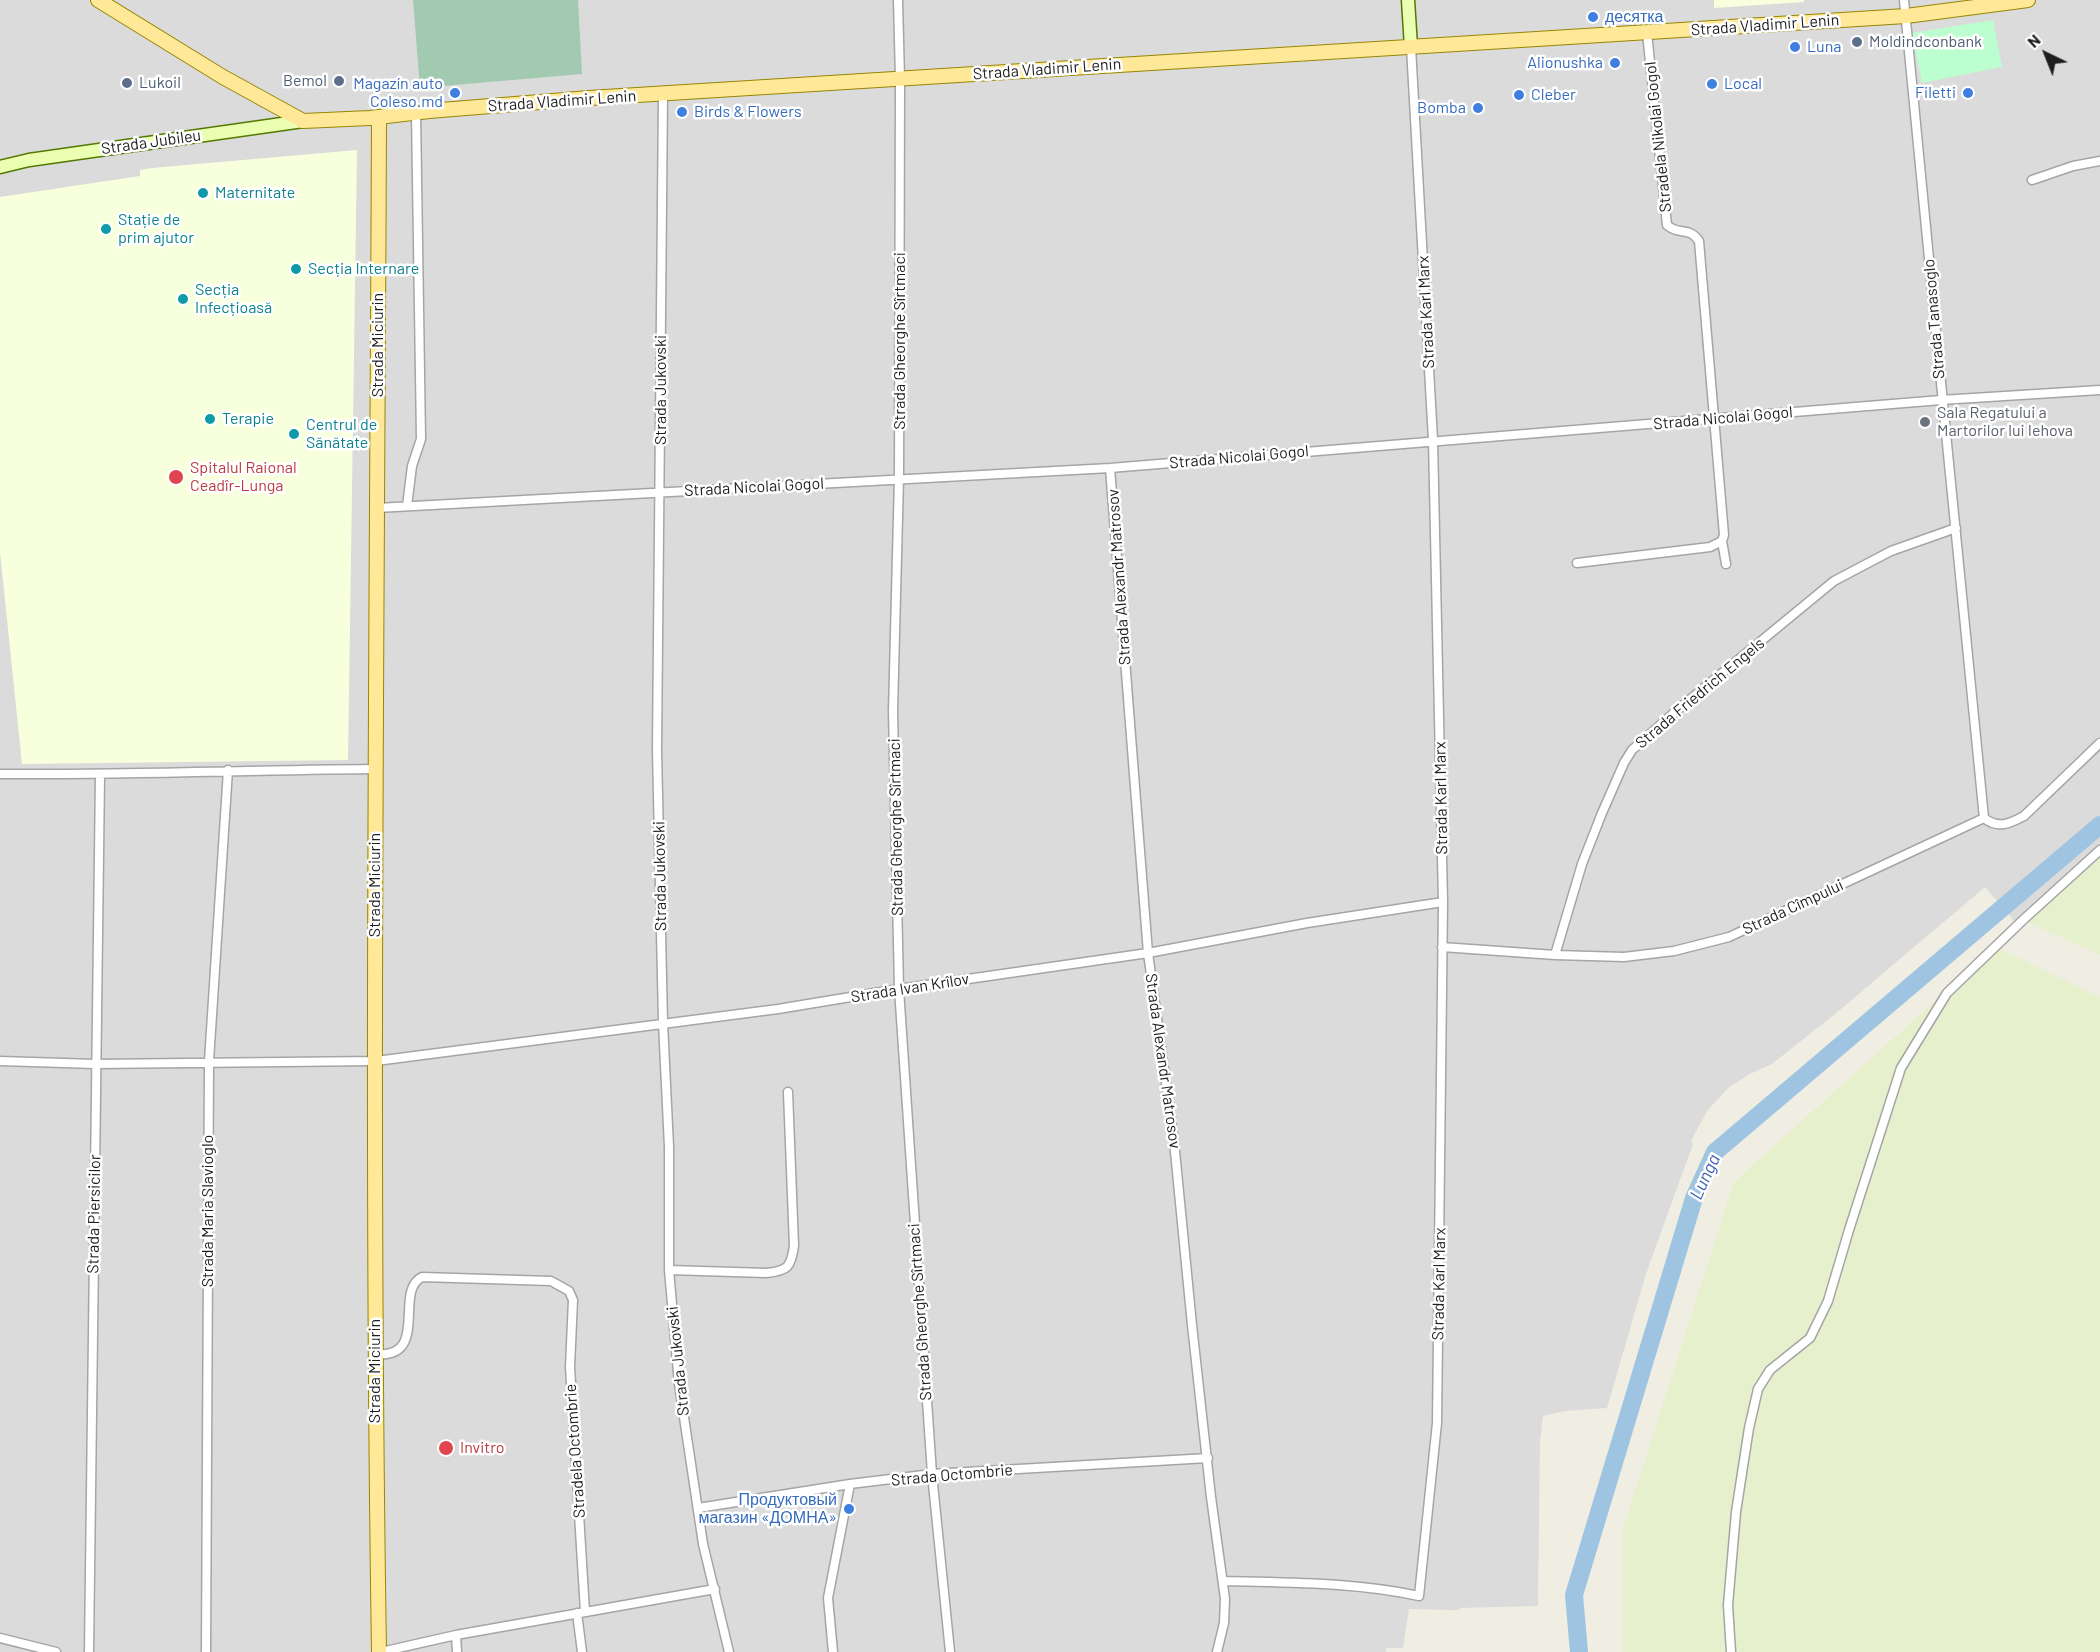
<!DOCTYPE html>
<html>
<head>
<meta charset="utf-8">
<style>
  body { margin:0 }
  #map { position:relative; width:2100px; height:1652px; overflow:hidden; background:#f0eee3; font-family:Barlow,sans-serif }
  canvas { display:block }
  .north { position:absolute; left:2016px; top:24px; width:60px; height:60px; -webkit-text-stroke:4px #fff; paint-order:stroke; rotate:317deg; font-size:16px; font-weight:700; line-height:24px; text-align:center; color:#1e1e1e }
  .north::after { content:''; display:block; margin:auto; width:21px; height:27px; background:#1e1e1e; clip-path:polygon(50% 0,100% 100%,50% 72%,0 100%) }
</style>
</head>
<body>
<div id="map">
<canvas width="2100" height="1652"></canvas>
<div class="north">N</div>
</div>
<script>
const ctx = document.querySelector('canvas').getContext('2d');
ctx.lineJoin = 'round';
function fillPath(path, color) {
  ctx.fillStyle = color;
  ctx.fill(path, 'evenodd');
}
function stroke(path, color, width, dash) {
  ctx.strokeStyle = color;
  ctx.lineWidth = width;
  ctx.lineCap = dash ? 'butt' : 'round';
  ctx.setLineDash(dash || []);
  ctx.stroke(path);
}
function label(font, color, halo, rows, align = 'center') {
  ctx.font = font + ' Barlow,sans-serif';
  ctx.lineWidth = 5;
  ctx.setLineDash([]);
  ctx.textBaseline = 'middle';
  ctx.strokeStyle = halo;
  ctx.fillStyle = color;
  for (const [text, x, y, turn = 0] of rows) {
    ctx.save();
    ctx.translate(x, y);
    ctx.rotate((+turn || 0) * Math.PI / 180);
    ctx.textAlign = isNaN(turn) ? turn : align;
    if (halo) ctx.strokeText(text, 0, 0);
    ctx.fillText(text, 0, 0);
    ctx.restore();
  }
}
const residential = new Path2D(`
  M0 0H2100V850L2017 924 1985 887 1835 1014 1772 1064 1750 1074 1729 1087 1707 1111 1691 1141 1693 1144 1646 1274 1607 1408 1565 1411 1543 1416 1540 1442 1538 1606 1460 1608 1459 1610H1449L1409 1609 1403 1648H1386V1652H0Z`);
const education = new Path2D(`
  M1714 0H1804V2L1714 8Z
  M357 150 348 760 22 764 0 552V197L140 176V170L152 168Z`);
const farmland = new Path2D(`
  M2100 850V955L2023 920Z
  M1995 947 2100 997V1652H1623V1529L1734 1182Z`);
const cemetery = new Path2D(`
  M413 0H578L582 74 420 88Z`);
const park = new Path2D(`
  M1993 20 2002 67 1922 83 1912 33Z`);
const river = new Path2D(`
  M1579 1652 1574 1595 1694 1198 1715 1152 2100 825`);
const street = new Path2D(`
  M898 0 900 79 899 478 893 711 899 989 932 1474 950 1652
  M1904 0C1929 273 1958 545 1984 818
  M1647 33 1667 225C1679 236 1689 226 1699 241L1724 535 1722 541 1726 564
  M663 94 657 750 663 1023 669 1147V1270L679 1384 703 1544 729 1652
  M2032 180 2073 166 2100 161
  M1110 468 1148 953 1174 1141 1192 1325 1211 1497 1225 1599 1224 1623 1217 1652
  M407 506 412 466 421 439 416 113
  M377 508 1110 468 1941 400 2100 390
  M1577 563 1710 547 1722 541
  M0 774C125 775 250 770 374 769
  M1442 947 1555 955 1624 957 1674 951 1729 937 1984 818C1998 829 2009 824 2024 816L2100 743
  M1555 955 1582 864 1602 813 1624 763 1632 750 1676 711 1834 581 1891 551 1956 528
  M0 1061 95 1064 376 1061 778 1009 899 989 1148 953 1307 923 1443 902
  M669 1270 766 1273C788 1271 791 1267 794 1246L788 1092
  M374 1354C431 1360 393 1291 422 1277L551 1281 569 1291 573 1300 570 1367 585 1612
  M698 1508 850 1484 932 1474 1208 1458
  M1224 1581C1290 1583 1355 1582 1419 1596L1437 1423 1443 902 1433 440 1411 47
  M577 1613 582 1652
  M456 1635 457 1652
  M0 1638 56 1652
  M89 1652 100 775
  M206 1652 209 1061 228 770
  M381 1652 456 1635 715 1589
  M833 1652 828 1598 850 1484
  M1731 1652 1728 1605 1736 1512 1749 1428 1758 1389 1770 1370 1810 1338 1828 1301 1849 1230 1901 1068 1947 993 2023 920 2100 850`);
const secondary = new Path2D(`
  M1408 0 1411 47
  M0 167 29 160 303 121`);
const primary = new Path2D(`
  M98 0 223 77 303 121 370 118 429 111 589 98 1906 16 2028 0
  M379 1652C371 1141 377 629 379 118`);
const markers = [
  [1593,17,6,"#3f7fe0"],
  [1857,42,6,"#5c6f8a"],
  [1795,47,6,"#3f7fe0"],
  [1615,63,6,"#3f7fe0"],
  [339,81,6,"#5c6f8a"],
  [127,83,6,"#5c6f8a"],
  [1712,84,6,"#3f7fe0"],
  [455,93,6,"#3f7fe0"],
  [1968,93,6,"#3f7fe0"],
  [1519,95,6,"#3f7fe0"],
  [1478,108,6,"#3f7fe0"],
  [682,112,6,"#3f7fe0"],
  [203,193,6,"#0f9aa8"],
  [106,229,6,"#0f9aa8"],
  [296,269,6,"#0f9aa8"],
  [183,299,6,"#0f9aa8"],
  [210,419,6,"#0f9aa8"],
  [1925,422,6,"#6b7280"],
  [294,434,6,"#0f9aa8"],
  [176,477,8,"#e0444e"],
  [446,1448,8,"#e0444e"],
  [849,1509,6,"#3f7fe0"]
];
const shopNames = [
  ["десятка",1605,17],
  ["Luna",1807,47],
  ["Alionushka",1603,63,"right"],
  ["Magazín auto",443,84,"right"],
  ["Coleso.md",443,102,"right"],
  ["Local",1724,84],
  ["Filetti",1956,93,"right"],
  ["Cleber",1531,95],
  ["Bomba",1466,108,"right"],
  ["Birds & Flowers",694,112],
  ["Продуктовый",837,1500,"right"],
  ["магазин «ДОМНА»",837,1518,"right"]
];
const streetNames = [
  ["Strada Vladimir Lenin",1765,25,-4],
  ["Strada Vladimir Lenin",1047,69,-4],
  ["Strada Vladimir Lenin",562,101,-4],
  ["Stradela Nikolai Gogol",1658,137,-96],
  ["Strada Jubileu",151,142,-8],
  ["Strada Karl Marx",1426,312,-93],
  ["Strada Tanasoglo",1934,319,-95],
  ["Strada Gheorghe Sîrtmaci",900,341,-90],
  ["Strada Miciurin",378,345,-90],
  ["Strada Jukovski",661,390,-90],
  ["Strada Nicolai Gogol",1723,418,-5],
  ["Strada Nicolai Gogol",1239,457,-5],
  ["Strada Nicolai Gogol",754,487,-3],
  ["Strada Alexandr Matrosov",1119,577,-94],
  ["Strada Friedrich Engels",1700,693,-40],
  ["Strada Karl Marx",1441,798,-91],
  ["Strada Gheorghe Sîrtmaci",896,827,-91],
  ["Strada Jukovski",660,876,-91],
  ["Strada Miciurin",375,885,-90],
  ["Strada Cîmpului",1793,907,-25],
  ["Strada Ivan Krîlov",910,988,-9],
  ["Strada Alexandr Matrosov",1163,1061,82],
  ["Strada Maria Slavioglo",208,1211,-90],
  ["Strada Piersicilor",94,1214,-89],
  ["Strada Karl Marx",1439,1284,-89],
  ["Strada Gheorghe Sîrtmaci",920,1312,-94],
  ["Strada Jukovski",678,1361,-96],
  ["Strada Miciurin",375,1371,-90],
  ["Stradela Octombrie",575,1451,-94],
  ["Strada Octombrie",952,1475,-5]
];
const serviceNames = [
  ["Moldindconbank",1869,42],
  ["Bemol",327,81,"right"],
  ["Lukoil",139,83]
];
const cultureNames = [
  ["Maternitate",215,193],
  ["Stație de",118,220],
  ["prim ajutor",118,238],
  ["Secția Internare",308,269],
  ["Secția",195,290],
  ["Infecțioasă",195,308],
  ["Terapie",222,419],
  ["Centrul de",306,425],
  ["Sănătate",306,443]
];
const worshipNames = [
  ["Sala Regatului a",1937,413],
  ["Martorilor lui Iehova",1937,431]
];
const healthNames = [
  ["Spitalul Raional",190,468],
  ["Ceadîr-Lunga",190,486],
  ["Invitro",460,1448]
];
const waterNames = [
  ["Lunga",1705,1177,-65]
];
fillPath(residential, '#dcdbdb');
fillPath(education, '#f8ffdc');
fillPath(farmland, '#e6f0cc');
fillPath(cemetery, '#a2cab1');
fillPath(park, '#bcfecf');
stroke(river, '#9fc4e1', 18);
stroke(street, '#a5a5a5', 11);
stroke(secondary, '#527900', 15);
stroke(primary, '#978600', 16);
stroke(street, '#fff', 8);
stroke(secondary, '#eaffb2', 12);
stroke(primary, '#ffe998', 14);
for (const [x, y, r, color] of markers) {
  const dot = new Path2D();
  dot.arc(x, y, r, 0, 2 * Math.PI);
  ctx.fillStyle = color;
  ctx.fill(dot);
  stroke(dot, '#fff', 2);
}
label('16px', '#366cbe', '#fff', shopNames, 'left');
label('16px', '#1e1e1e', '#fff', streetNames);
label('16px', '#4e5e75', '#fff', serviceNames, 'left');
label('16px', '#0d838f', '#fff', cultureNames, 'left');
label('16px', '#5b616d', '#fff', worshipNames, 'left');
label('16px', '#be3a42', '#fff', healthNames, 'left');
label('italic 18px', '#4263b5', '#fff', waterNames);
</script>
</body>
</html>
